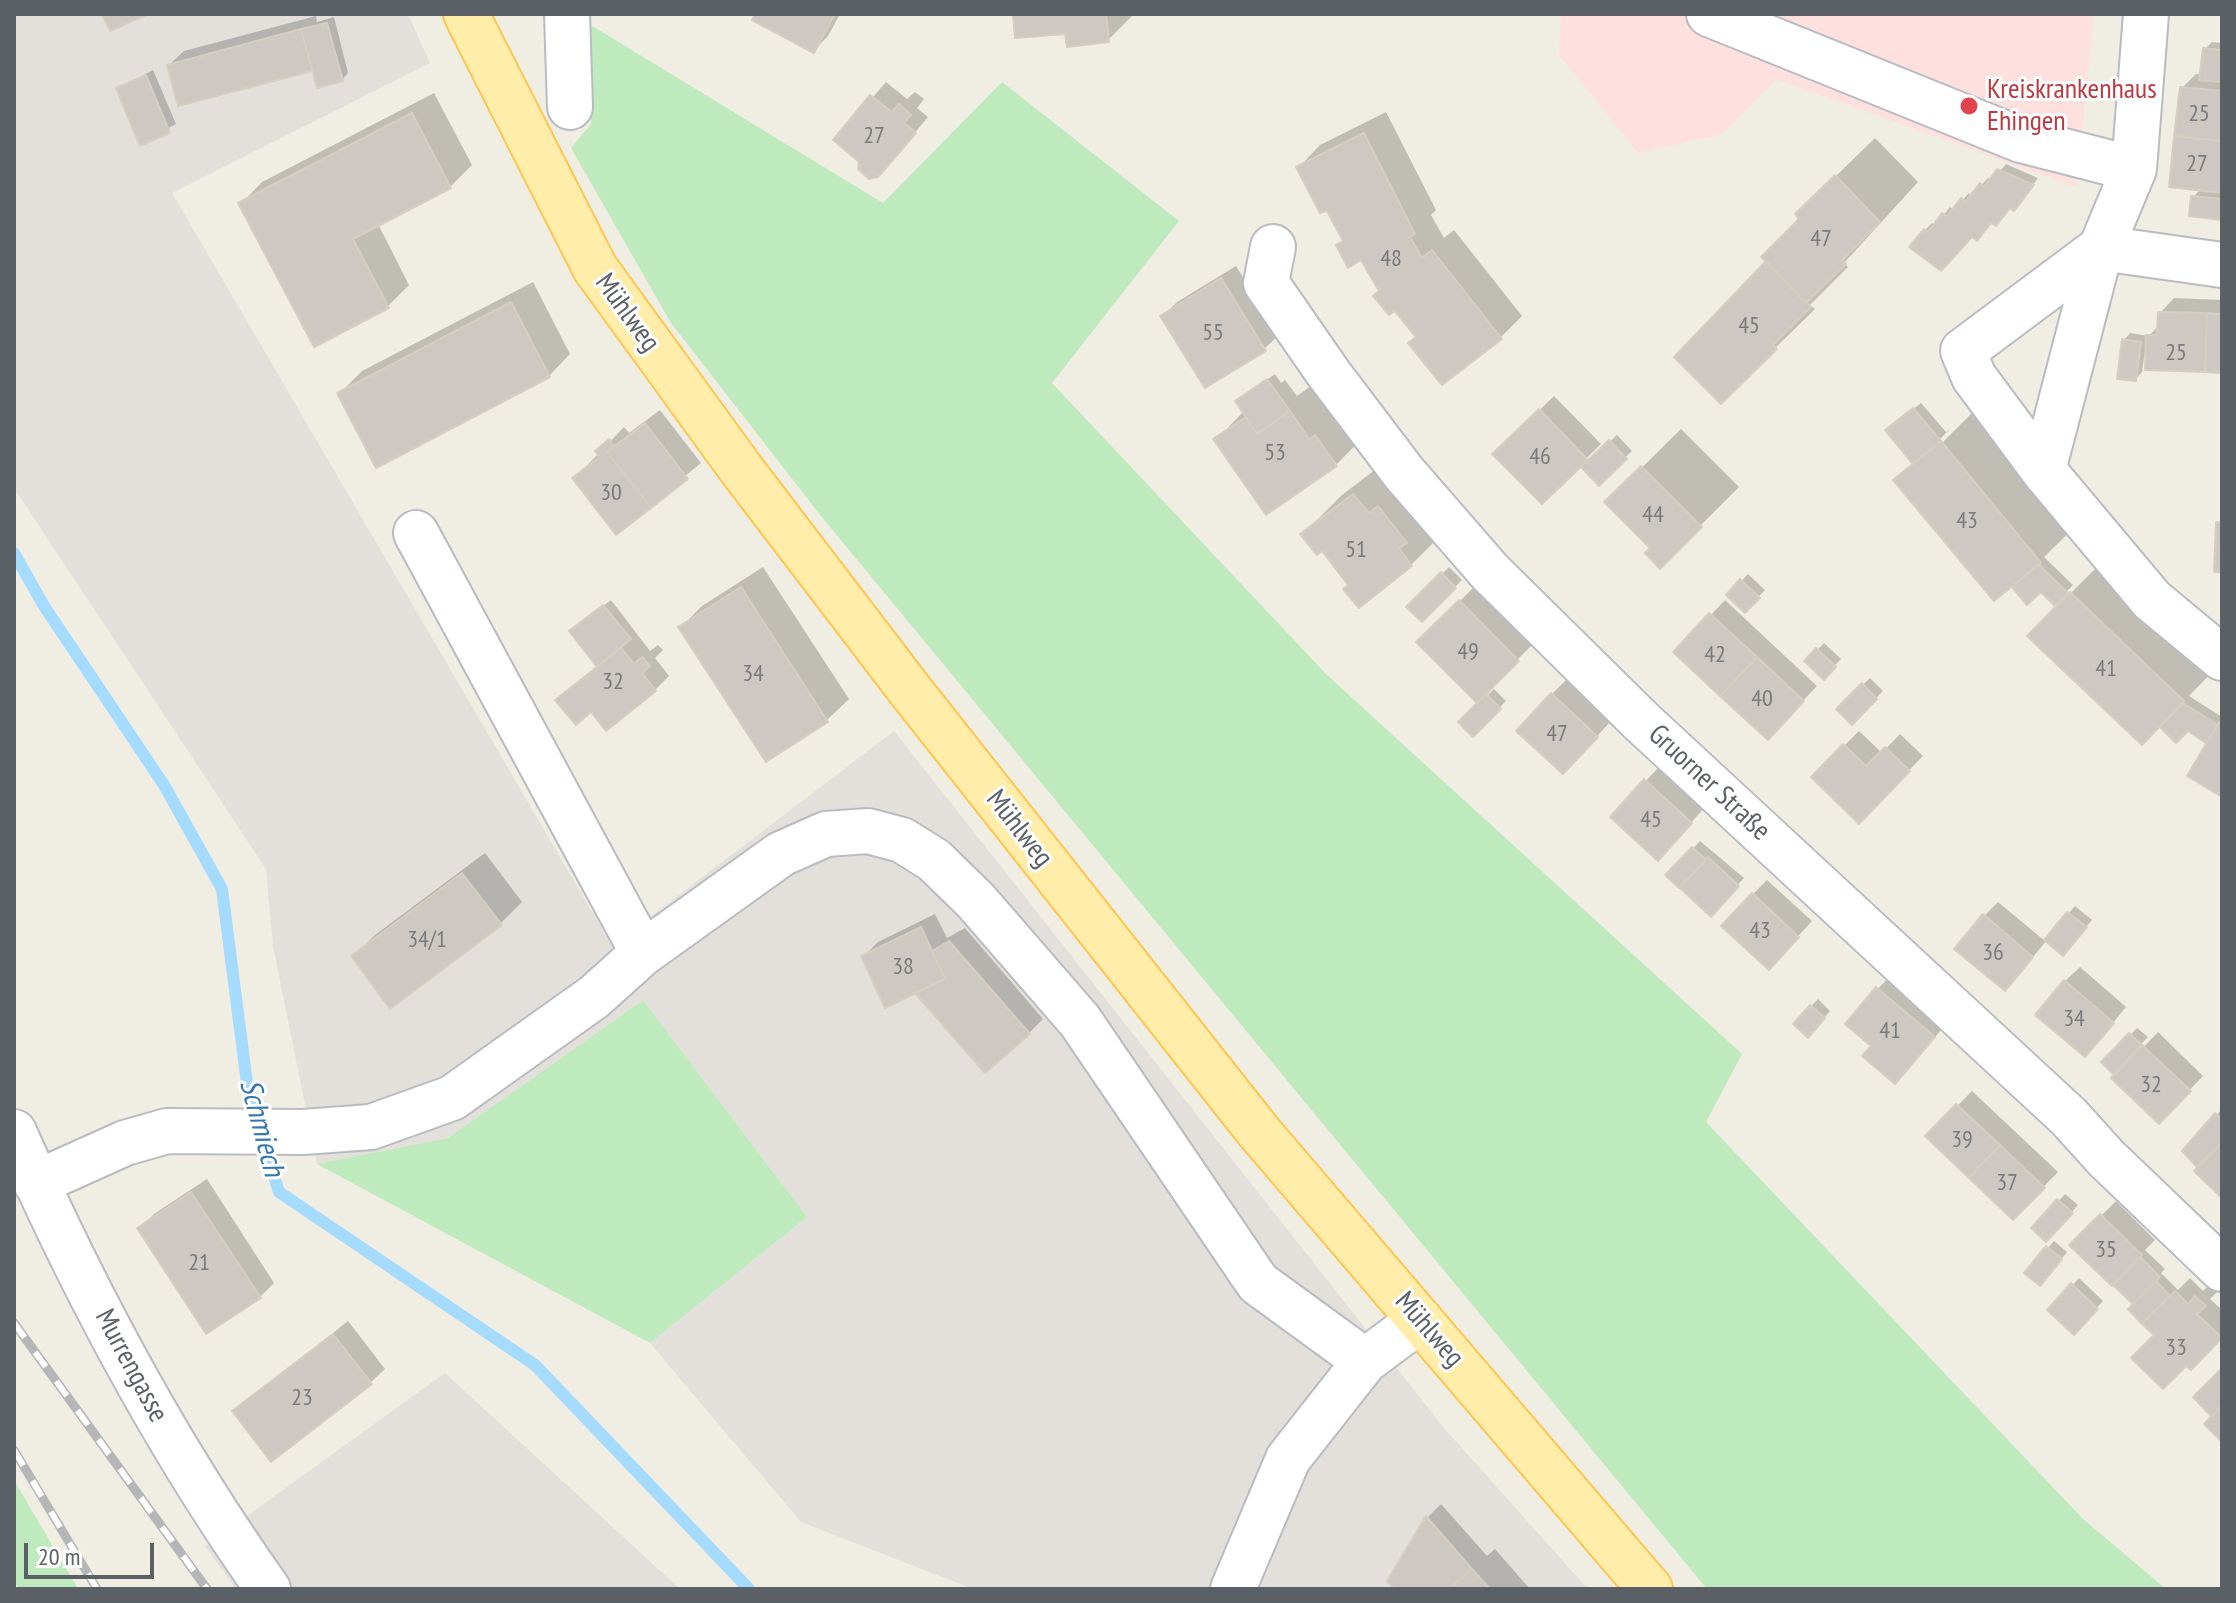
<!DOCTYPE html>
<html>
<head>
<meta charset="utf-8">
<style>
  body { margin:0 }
  #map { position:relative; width:2236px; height:1603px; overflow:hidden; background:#f0ede3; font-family:"PT Sans Narrow",sans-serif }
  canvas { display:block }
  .frame { position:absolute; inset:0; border:16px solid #5b6066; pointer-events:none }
  .scale { position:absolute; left:24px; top:1543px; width:130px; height:36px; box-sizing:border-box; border:4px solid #5b6066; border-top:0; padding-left:10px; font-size:24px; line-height:28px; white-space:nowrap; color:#5b6066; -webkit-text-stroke:6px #fff; paint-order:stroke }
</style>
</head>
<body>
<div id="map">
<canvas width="2236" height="1603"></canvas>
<div class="frame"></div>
<div class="scale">20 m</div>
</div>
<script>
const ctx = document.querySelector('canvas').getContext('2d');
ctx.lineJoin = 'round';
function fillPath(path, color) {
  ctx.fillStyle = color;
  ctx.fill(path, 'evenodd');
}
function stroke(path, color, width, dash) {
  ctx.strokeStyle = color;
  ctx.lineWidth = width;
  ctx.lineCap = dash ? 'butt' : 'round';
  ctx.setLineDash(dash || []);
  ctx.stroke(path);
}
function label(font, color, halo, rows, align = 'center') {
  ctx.font = font + ' "PT Sans Narrow",sans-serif';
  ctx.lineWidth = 6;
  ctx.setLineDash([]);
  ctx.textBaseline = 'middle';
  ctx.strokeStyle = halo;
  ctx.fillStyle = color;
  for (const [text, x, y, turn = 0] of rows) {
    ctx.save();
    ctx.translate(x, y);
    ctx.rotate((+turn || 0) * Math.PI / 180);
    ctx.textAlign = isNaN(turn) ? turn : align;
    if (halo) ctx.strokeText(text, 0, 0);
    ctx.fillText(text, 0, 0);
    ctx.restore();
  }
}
const industrial = new Path2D(`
  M14 14H408L430 63 172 193 612 946 894 731 1444 1428 1588 1589H973L801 1522 650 1343 807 1217 643 1000 448 1138 317 1164 273 946 266 869 14 488Z
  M445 1373 680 1589H236L205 1546Z`);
const medical = new Path2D(`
  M1561 14H2094L2076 187 1776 79 1722 134 1638 153 1559 55Z`);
const green = new Path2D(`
  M589 24 883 203 1002 82 1179 221 1052 383 1327 675 1742 1054 1706 1122 2083 1519 2166 1589H1707L821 516 671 323 571 148 591 124Z
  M643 1000 807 1217 650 1343 317 1164 448 1138Z
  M14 1480 78 1589H21L14 1583Z`);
const shadow = new Path2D(`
  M757 14H840L828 36 813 51Z
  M1015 14H1134L1108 40Z
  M316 16 317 22 334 17 348 73 342 80 314 69 179 103 169 65 184 51Z
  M2212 42 2222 43V218L2193 197 2202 188 2182 88 2196 74H2202L2205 49Z
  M153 70 176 124 141 143 118 88Z
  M886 82 907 99 915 92 924 99 917 108 928 117 892 160 861 161 836 140Z
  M434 93 472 165 450 187 378 224 409 285 388 306 241 204 262 182Z
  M1386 112 1436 210 1431 215 1444 238 1454 230 1522 316 1500 338 1418 336 1381 291 1362 257 1338 245 1344 239 1299 167 1320 145Z
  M1875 138 1918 182 1844 263 1848 267 1810 305 1815 309 1721 401 1768 261 1802 219 1797 214Z
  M2006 164 2038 178 2020 202 1973 235 1947 262 1925 230 1932 223 1935 226 1950 207 1954 210 1969 193 1972 196 1988 178 1992 181Z
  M1236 266 1279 335 1264 349 1163 316 1177 302Z
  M533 282 570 354 549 376 340 393 362 371Z
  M2174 298 2222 300V371L2145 351 2142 372 2136 379 2124 340 2130 333 2149 336 2159 325 2160 313Z
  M1329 373 1374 426 1336 465 1216 440 1244 411 1237 401 1275 374 1281 383 1285 380 1297 396Z
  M1554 396 1601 444 1542 502 1495 454Z
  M1921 403 1946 432 1950 429 1939 440V446L1981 404 2079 523 2044 557 2073 585 2055 603 2041 590 2021 581 1896 480 1914 462 1894 424Z
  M660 410 701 463 616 532 575 478 624 427 629 433Z
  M1681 429 1739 487 1660 566 1653 548 1607 502Z
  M1617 435 1632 451 1599 483 1583 467Z
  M1393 456 1450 526 1411 565 1351 584 1322 549 1303 534 1342 495Z
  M2110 554 2222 662 2189 696 2222 717V794L2212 735 2206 741 2188 729 2176 740 2160 725 2071 593Z
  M763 567 849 699 827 720 766 759 681 627 702 606Z
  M1449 567 1462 580 1422 619 1409 607Z
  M1748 574 1765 590 1745 611 1728 595Z
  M1474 587 1532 645 1477 700 1419 642Z
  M611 600 650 651 658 645 663 650 655 658 669 676 655 690 592 710 558 700 598 665 578 625Z
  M1725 600 1817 686 1782 723 1676 652Z
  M1824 643 1841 659 1823 677 1807 661Z
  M1870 678 1883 691 1852 722 1838 709Z
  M1566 680 1611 721 1578 757 1552 694Z
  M1494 689 1506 701 1473 734 1461 722Z
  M1859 731 1882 753 1900 734 1923 756 1859 821 1813 777Z
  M1660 766 1705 807 1672 844 1612 817Z
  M1700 841 1744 878 1711 914 1668 875Z
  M485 853 522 902 501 923 391 1006 354 956 375 935Z
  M1767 880 1812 921 1783 953 1753 894Z
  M1998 902 2045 941 2075 906 2092 920 2069 946 2047 940 2019 974 1984 916Z
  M935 914 947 938 965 928 1043 1019 1029 1033 916 991 863 957 878 942Z
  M2080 967 2126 1007 2099 1040 2065 981Z
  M1892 974 1948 1022 1909 1067 1878 989Z
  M1818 999 1830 1011 1815 1029 1795 1024Z
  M2137 1028 2148 1037 2134 1051 2137 1054 2158 1032 2203 1076 2159 1122 2124 1067 2104 1062Z
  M1972 1091 2058 1172 2013 1218 1928 1136Z
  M2222 1109V1196L2184 1151Z
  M207 1179 274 1283 260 1297 140 1228 154 1214Z
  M2065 1194 2078 1205 2053 1233 2034 1228Z
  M2116 1201 2155 1240 2145 1250 2165 1269 2161 1273 2178 1290 2190 1278 2203 1291 2211 1283 2218 1291 2210 1299 2222 1310V1335L2191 1367 2156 1334 2136 1304 2072 1245Z
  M2054 1241 2067 1252 2047 1277 2048 1248Z
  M2079 1278 2103 1301 2074 1332 2049 1310Z
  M348 1321 385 1369 370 1383 235 1411Z
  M1441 1504 1487 1556 1495 1549 1530 1589H1397L1427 1518Z`);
const stream = new Path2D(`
  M14 553 44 606 164 785 222 889 249 1099 257 1124
  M263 1141 279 1192 535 1365 749 1589`);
const building = new Path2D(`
  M102 14H148L110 31Z
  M755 14H835L814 53 752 20Z
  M1013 14H1106L1109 42 1067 47 1065 34 1015 38Z
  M327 23 343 81 317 88 301 29Z
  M301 29 312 71 178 106 167 65Z
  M2203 48 2222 50V82L2199 80Z
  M146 75 170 133 140 146 116 88Z
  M2180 87 2222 91V141L2174 136Z
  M870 95 892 112 899 104 911 115 904 123 916 133 878 177 869 179 858 169 859 162 833 140Z
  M412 113 451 188 353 239 389 308 314 347 238 203Z
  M1364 133 1415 234 1410 237 1422 258 1432 250 1502 339 1442 385 1408 343 1416 337 1395 311 1389 315 1373 296 1379 291 1361 260 1348 268 1336 245 1343 241 1327 211 1320 213 1296 167Z
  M2174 136 2222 141V193L2169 187Z
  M1997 169 2034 185 2014 211 2010 208 1996 226 1991 223 1977 241 1972 237 1941 271 1909 247 1924 229 1928 232 1942 213 1947 216 1961 198 1965 202 1980 183 1984 187Z
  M1835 175 1880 222 1842 260 1846 264 1806 303 1761 257 1799 219 1795 214Z
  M2191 196 2222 199V220L2189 216Z
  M1766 261 1811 307 1773 345 1777 349 1721 404 1674 357Z
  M1221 278 1266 351 1205 388 1160 316Z
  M511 302 550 377 376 468 337 393Z
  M2158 312 2207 313 2205 372 2145 370 2146 335H2157Z
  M2207 313 2222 314V373L2205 372Z
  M2122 339 2141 342 2136 381 2117 379Z
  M1267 379 1290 411 1257 434 1235 401Z
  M1913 408 1941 441 1913 464 1885 430Z
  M1539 409 1588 460 1542 504 1492 454Z
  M1290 411 1309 439 1315 435 1337 466 1266 515 1213 439 1246 417 1257 434Z
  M645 423 688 479 651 508 607 452Z
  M609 439 614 446 607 452 651 508 616 535 572 478 600 457 595 451Z
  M1609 440 1627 459 1599 486 1581 467Z
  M1941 441 2041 563 1994 601 1893 480Z
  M1641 466 1702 527 1660 569 1645 553 1650 548 1604 502Z
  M1353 494 1369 513 1378 506 1407 543 1399 548 1412 566 1359 608 1343 589 1348 585 1322 551 1317 555 1300 534Z
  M2216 522 2222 523V572H2214Z
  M2038 564 2068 593 2055 606 2041 592 2027 605 2012 587Z
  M1441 572 1456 588 1422 622 1406 607Z
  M1740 579 1760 598 1745 613 1726 595Z
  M741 587 828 722 766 762 678 627Z
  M2070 592 2184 701 2142 745 2027 636Z
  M1459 600 1519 661 1477 703 1416 642Z
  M603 605 631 639 597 667 569 631Z
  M1709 613 1757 657 1720 696 1673 652Z
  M621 648 634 664 642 657 650 666 642 673 656 691 606 731 591 712 576 725 555 700Z
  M1816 648 1836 667 1824 680 1804 661Z
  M1757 657 1804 701 1768 740 1720 696Z
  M1862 683 1877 699 1852 725 1836 709Z
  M1551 693 1598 737 1563 774 1516 731Z
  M1486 694 1501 709 1473 737 1458 722Z
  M2183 703 2218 725 2206 743 2188 731 2176 743 2160 727Z
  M2219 722 2222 723V797L2187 776Z
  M1843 744 1866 766 1885 747 1910 771 1859 824 1811 777Z
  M1644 779 1692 823 1658 861 1610 817Z
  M1692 847 1706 860 1679 888 1665 875Z
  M1708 857 1739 886 1711 917 1680 888Z
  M462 873 502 925 390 1009 351 956Z
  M1752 893 1799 937 1769 970 1721 926Z
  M2067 912 2087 927 2063 956 2044 940Z
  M1983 914 2033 957 2005 991 1954 949Z
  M921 927 945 979 885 1008 861 956Z
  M949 941 1030 1034 985 1073 915 993 945 979 932 951Z
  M2064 980 2114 1023 2085 1057 2035 1015Z
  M1876 987 1935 1037 1895 1084 1862 1056 1871 1046 1845 1024Z
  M1810 1005 1825 1018 1808 1038 1793 1024Z
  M2129 1033 2142 1045 2114 1075 2101 1062Z
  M2142 1045 2191 1091 2159 1124 2111 1078Z
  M1956 1104 2000 1145 1969 1178 1925 1136Z
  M2215 1113 2222 1120V1142L2197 1167 2182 1151Z
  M2222 1142V1198L2194 1171Z
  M2000 1145 2045 1188 2013 1220 1969 1178Z
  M191 1192 261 1298 206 1334 137 1228Z
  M2057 1199 2073 1213 2046 1242 2031 1228Z
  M2100 1214 2142 1255 2112 1286 2069 1245Z
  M2046 1246 2062 1259 2040 1286 2024 1273Z
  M2140 1257 2160 1277 2133 1304 2113 1285Z
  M2156 1281 2170 1296 2142 1324 2128 1309Z
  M2071 1283 2098 1309 2074 1335 2047 1310Z
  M2175 1291 2188 1304 2195 1296 2206 1306 2197 1314 2222 1338 2191 1370 2186 1366 2163 1389 2131 1358 2154 1335 2142 1324Z
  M333 1334 372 1384 271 1462 232 1411Z
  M2222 1368V1405L2211 1416 2193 1397Z
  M2222 1405V1442L2204 1424Z
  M1426 1516 1472 1569 1449 1589H1395L1387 1581Z
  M1472 1569 1490 1589H1449Z`);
const minor = new Path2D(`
  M567 14 570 107
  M1709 14 2021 140 2134 169
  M2146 14 2134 169 2101 248 2222 265
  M1273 247 1266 283 1329 374 1404 473 1490 572 1641 721 2069 1117 2106 1158 2222 1269
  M2101 248 2051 440 2043 470 1974 377 1963 351Z
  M2043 470 2152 600 2222 658
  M416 533 643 953
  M14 1132C84 1291 167 1447 268 1589
  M36 1183 125 1143 167 1131 303 1132 371 1127 452 1098 594 997 643 953 781 854 826 834 868 831 902 840 934 860 976 901 1080 1021 1258 1283 1365 1361
  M1233 1589 1288 1459 1365 1361 1420 1320`);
const major = new Path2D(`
  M466 14 595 268 741 469 909 689 1259 1132 1650 1589`);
const rail = new Path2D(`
  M14 1323 207 1589
  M14 1450 97 1589`);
const markers = [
  [1969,106,10,"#e0444e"]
];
const numberNames = [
  ["25",2199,114],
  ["27",874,136],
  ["27",2197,164],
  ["47",1821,239],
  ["48",1391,259],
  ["45",1749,326],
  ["55",1213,333],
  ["25",2176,353],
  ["53",1275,453],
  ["46",1540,457],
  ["30",611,493],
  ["44",1653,515],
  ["43",1967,521],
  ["51",1356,550],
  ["49",1468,652],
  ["42",1715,655],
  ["41",2106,669],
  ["34",753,674],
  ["32",613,682],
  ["40",1762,699],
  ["47",1557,734],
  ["45",1651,820],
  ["43",1760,931],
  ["34/1",427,940],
  ["36",1993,953],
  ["38",903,967],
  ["34",2074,1019],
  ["41",1890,1031],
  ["32",2151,1085],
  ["39",1962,1140],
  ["37",2007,1183],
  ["35",2106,1250],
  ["21",199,1263],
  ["33",2176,1348],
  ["23",302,1398]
];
const healthNames = [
  ["Kreiskrankenhaus",1987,90],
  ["Ehingen",1987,122]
];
const streetNames = [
  ["Mühlweg",627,313,54],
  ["Gruorner Straße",1709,783,43],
  ["Mühlweg",1019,829,52],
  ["Mühlweg",1429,1330,49],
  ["Murrengasse",131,1366,62]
];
const waterNames = [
  ["Schmiech",261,1128,75]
];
fillPath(industrial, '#e3e0db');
fillPath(medical, '#fee0de');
fillPath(green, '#bfeabd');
fillPath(shadow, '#0003');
stroke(stream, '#a4dbff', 12);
fillPath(building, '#cdc9c2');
stroke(building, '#d5cec1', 2);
stroke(minor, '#b8bcc1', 48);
stroke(major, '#ffc64d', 48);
stroke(minor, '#fff', 44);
stroke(major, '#ffeda9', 44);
stroke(rail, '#b5b6b7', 9);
stroke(rail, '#fff', 6, [18]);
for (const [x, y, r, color] of markers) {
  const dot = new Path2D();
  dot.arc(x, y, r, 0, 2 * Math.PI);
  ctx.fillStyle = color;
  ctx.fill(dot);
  stroke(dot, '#fff', 3);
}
label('24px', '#787a7d', null, numberNames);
label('28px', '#be3a42', '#fff', healthNames, 'left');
label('28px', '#5b6066', '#fff', streetNames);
label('italic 30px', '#3377b3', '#fff', waterNames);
</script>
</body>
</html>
